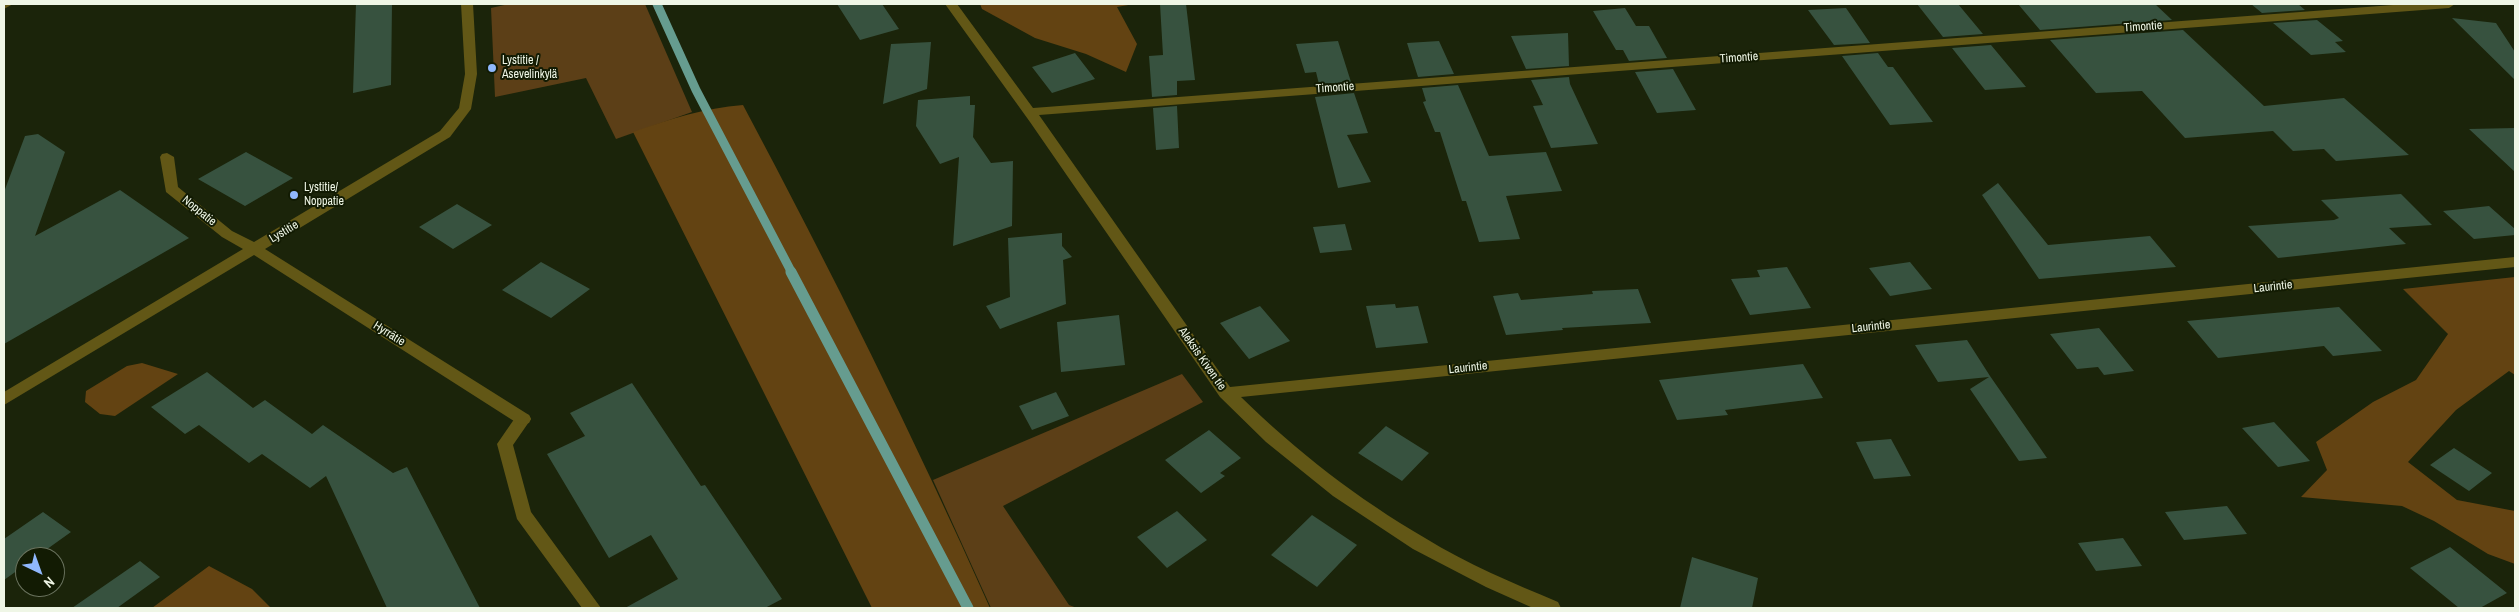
<!DOCTYPE html>
<html>
<head>
<meta charset="utf-8">
<style>
  body { margin:0 }
  #map { position:relative; width:2519px; height:612px; overflow:hidden; background:#1b240a; font-family:"Archivo Narrow",sans-serif }
  canvas { display:block }
  .frame { position:absolute; inset:0; border:5px solid #eff6e6; pointer-events:none }
  .north { position:absolute; left:15px; top:547px; width:50px; height:50px; box-sizing:border-box; background:#121b03; border:1px solid #6a735e; border-radius:50%; rotate:138deg; font-size:14px; font-weight:700; line-height:20px; text-align:center; color:#eff6e6 }
  .north::after { content:''; display:block; margin:auto; width:18px; height:22px; background:#90b8fd; clip-path:polygon(50% 0,100% 100%,50% 72%,0 100%) }
</style>
</head>
<body>
<div id="map">
<canvas width="2519" height="612"></canvas>
<div class="frame"></div>
<div class="north">N</div>
</div>
<script>
const ctx = document.querySelector('canvas').getContext('2d');
ctx.lineJoin = 'round';
function fillPath(path, color) {
  ctx.fillStyle = color;
  ctx.fill(path, 'evenodd');
}
function stroke(path, color, width, dash) {
  ctx.strokeStyle = color;
  ctx.lineWidth = width;
  ctx.lineCap = dash ? 'butt' : 'round';
  ctx.setLineDash(dash || []);
  ctx.stroke(path);
}
function label(font, color, halo, rows, align = 'center') {
  ctx.font = font + ' "Archivo Narrow",sans-serif';
  ctx.lineWidth = 4;
  ctx.setLineDash([]);
  ctx.textBaseline = 'middle';
  ctx.strokeStyle = halo;
  ctx.fillStyle = color;
  for (const [text, x, y, turn = 0] of rows) {
    ctx.save();
    ctx.translate(x, y);
    ctx.rotate((+turn || 0) * Math.PI / 180);
    ctx.textAlign = isNaN(turn) ? turn : align;
    if (halo) ctx.strokeText(text, 0, 0);
    ctx.fillText(text, 0, 0);
    ctx.restore();
  }
}
const green = new Path2D(`
  M509 4H645L692 112 616 139 586 78 495 97 491 8Z
  M1182 374 1203 402 1003 506 1069 605 1077 608H991L933 480Z`);
const forest = new Path2D(`
  M980 4H1134L1117 7 1137 44 1126 72 1086 54 1035 38 982 9Z
  M743 105C831 270 914 437 990 608H872L633 132C670 119 704 108 743 105Z
  M2515 277V375L2509 371 2456 410 2408 462 2457 500 2515 511V564L2488 554 2434 521 2402 506 2301 497 2327 470 2316 442 2373 402 2416 380 2448 334 2403 289Z
  M142 363 178 374 115 416 100 414 85 402 86 391 127 366Z
  M209 566 252 589 271 608H152Z`);
const streamFar1 = new Path2D(`
  M657 4 696 90 792 273`);
const stream = new Path2D(`
  M791 272 968 608`);
const building = new Path2D(`
  M356 4H392L391 85 353 93Z
  M837 4H882L899 29 860 40Z
  M1160 4H1186L1195 80 1177 81V95L1152 97 1149 56 1163 55Z
  M1917 4H1958L1983 34 1943 37Z
  M2018 4H2155L2172 20 2040 30Z
  M2251 4H2298L2305 10 2262 13Z
  M1625 8 1636 26H1649L1667 58 1629 61 1623 50H1616L1593 11Z
  M1846 8 1870 43 1834 45 1808 10Z
  M2452 18 2496 23 2515 52V80Z
  M2317 20 2343 41 2335 42 2346 52 2311 55 2273 23Z
  M2183 30 2264 106 2344 98 2409 155 2336 161 2324 149 2293 151 2273 131 2185 138 2142 91 2096 93 2050 40Z
  M1568 33 1569 66 1526 69 1511 36Z
  M1338 41 1351 82 1319 84 1316 72 1305 73 1296 44Z
  M1439 41 1454 74 1418 77 1407 43Z
  M931 42 927 89 883 104 891 44Z
  M1991 45 2026 87 1985 90 1952 48Z
  M1075 53 1095 79 1052 93 1032 67Z
  M1878 53 1888 67H1893L1933 122 1890 125 1842 56Z
  M1673 69 1696 110 1657 113 1635 72Z
  M1569 77 1570 84 1598 144 1551 148 1533 106 1543 105 1531 80Z
  M1458 85 1489 156 1546 152 1562 191 1506 196 1520 239 1479 242 1466 201H1462L1440 132H1435L1423 102 1426 101 1422 88Z
  M1354 93 1368 133 1347 135 1371 182 1338 188 1315 97Z
  M970 96V105H975L973 137 991 163 1013 161 1012 226 953 246 959 157 940 164 916 126 918 100Z
  M1177 106 1179 148 1156 150 1153 108Z
  M2515 128V172L2469 129Z
  M38 134 65 152 35 236 120 190 189 238 4 344V192L25 136Z
  M246 152 293 178 245 206 198 179Z
  M1998 183 2048 245 2150 236 2176 267 2039 279 1982 195Z
  M2401 194 2432 225 2389 228 2406 244 2278 258 2248 226 2334 220 2339 218 2321 200Z
  M457 204 492 225 453 249 419 227Z
  M2489 206 2515 229V235L2474 239 2443 211Z
  M1345 224 1352 250 1320 253 1313 227Z
  M1062 233V246L1072 257 1063 260 1066 304 1000 329 986 306 1010 297 1008 238Z
  M541 262 590 289 551 318 502 290Z
  M1910 262 1932 289 1890 296 1869 268Z
  M1787 267 1811 308 1750 315 1731 279 1760 277 1757 270Z
  M1638 289 1651 323 1562 328 1563 330 1506 335 1493 296 1518 293 1521 300 1593 294 1592 291Z
  M1395 304 1396 308 1418 306 1428 343 1376 348 1366 306Z
  M1260 306 1290 341 1249 359 1220 323Z
  M2339 307 2382 351 2333 356 2324 346 2218 358 2187 321Z
  M1119 315 1125 365 1061 372 1057 322Z
  M2099 328 2134 371 2104 375 2098 367 2077 369 2050 334Z
  M1967 340 1990 376 2047 458 2019 461 1970 389 1989 377 1938 382 1915 345Z
  M1803 364 1823 398 1725 410 1728 415 1677 420 1659 380Z
  M207 372 253 408 265 400 312 434 323 425 393 473 407 467 480 608H387L326 476 310 488 262 454 249 463 199 425 185 434 151 407Z
  M632 383 701 486 705 485 782 599 765 608H625L678 579 651 535 609 558 547 454 585 436 570 413Z
  M1056 392 1069 416 1032 430 1019 406Z
  M2274 422 2310 461 2278 467 2242 428Z
  M1386 426 1429 453 1402 481 1358 453Z
  M1209 430 1241 458 1220 473 1225 476 1201 493 1165 460Z
  M1891 439 1911 476 1874 479 1856 442Z
  M2454 448 2492 473 2469 491 2430 465Z
  M2227 506 2247 534 2184 540 2165 512Z
  M1177 511 1207 540 1167 568 1137 537Z
  M43 512 71 532 36 557H25V565L4 580V539Z
  M1312 515 1357 545 1317 587 1271 555Z
  M2123 538 2142 566 2096 571 2078 543Z
  M2450 547 2507 593 2480 608H2459L2410 568Z
  M1692 557 1758 578 1752 608H1680Z
  M140 561 160 577 117 608H72Z`);
const lane = new Path2D(`
  M523 413 529 415 531 419 513 445 531 512 601 608H582L517 519 497 444 517 415Z`);
const street = new Path2D(`
  M4 4H13L4 9Z
  M461 4H473L477 74 471 109 450 137 265 249 529 415 531 419 529 423 523 425 517 423 254 255 4 405V392L243 249 222 237 166 192 160 157 162 154 167 153 174 157 178 187 232 231 254 242 440 131 459 108 465 74Z
  M945 4H957L1033 108 2406 4H2455L2449 8 1039 115 1230 387 2515 257V267L1241 397C1296 451 1358 499 1425 538 1467 564 1513 583 1558 602L1561 608H1533L1486 587 1413 549 1333 496 1266 442 1220 397 1030 122Z`);
const markers = [
  [492,68,5,"#90b8fd"],
  [294,195,5,"#90b8fd"]
];
const streetNames = [
  ["Timontie",2143,27,-4],
  ["Timontie",1739,58,-4],
  ["Timontie",1335,88,-4],
  ["Noppatie",199,211,39],
  ["Lystitie",284,232,-31],
  ["Laurintie",2273,287,-6],
  ["Laurintie",1871,327,-6],
  ["Hyrrätie",389,334,32],
  ["Aleksis Kiven tie",1202,359,55],
  ["Laurintie",1468,368,-6]
];
const poiNames = [
  ["Lystitie /",502,61],
  ["Asevelinkylä",502,75],
  ["Lystitie/",304,188],
  ["Noppatie",304,202]
];
fillPath(green, '#5c3f17');
fillPath(forest, '#634312');
stroke(streamFar1, '#669c8f', 9);
stroke(stream, '#669c8f', 11);
fillPath(building, '#37523f');
fillPath(lane, '#625716');
fillPath(street, '#625716');
for (const [x, y, r, color] of markers) {
  const dot = new Path2D();
  dot.arc(x, y, r, 0, 2 * Math.PI);
  ctx.fillStyle = color;
  ctx.fill(dot);
  stroke(dot, '#121b03', 2);
}
label('12px', '#eff6e6', '#121b03', streetNames);
label('12px', '#eff6e6', '#121b03', poiNames, 'left');
</script>
</body>
</html>
